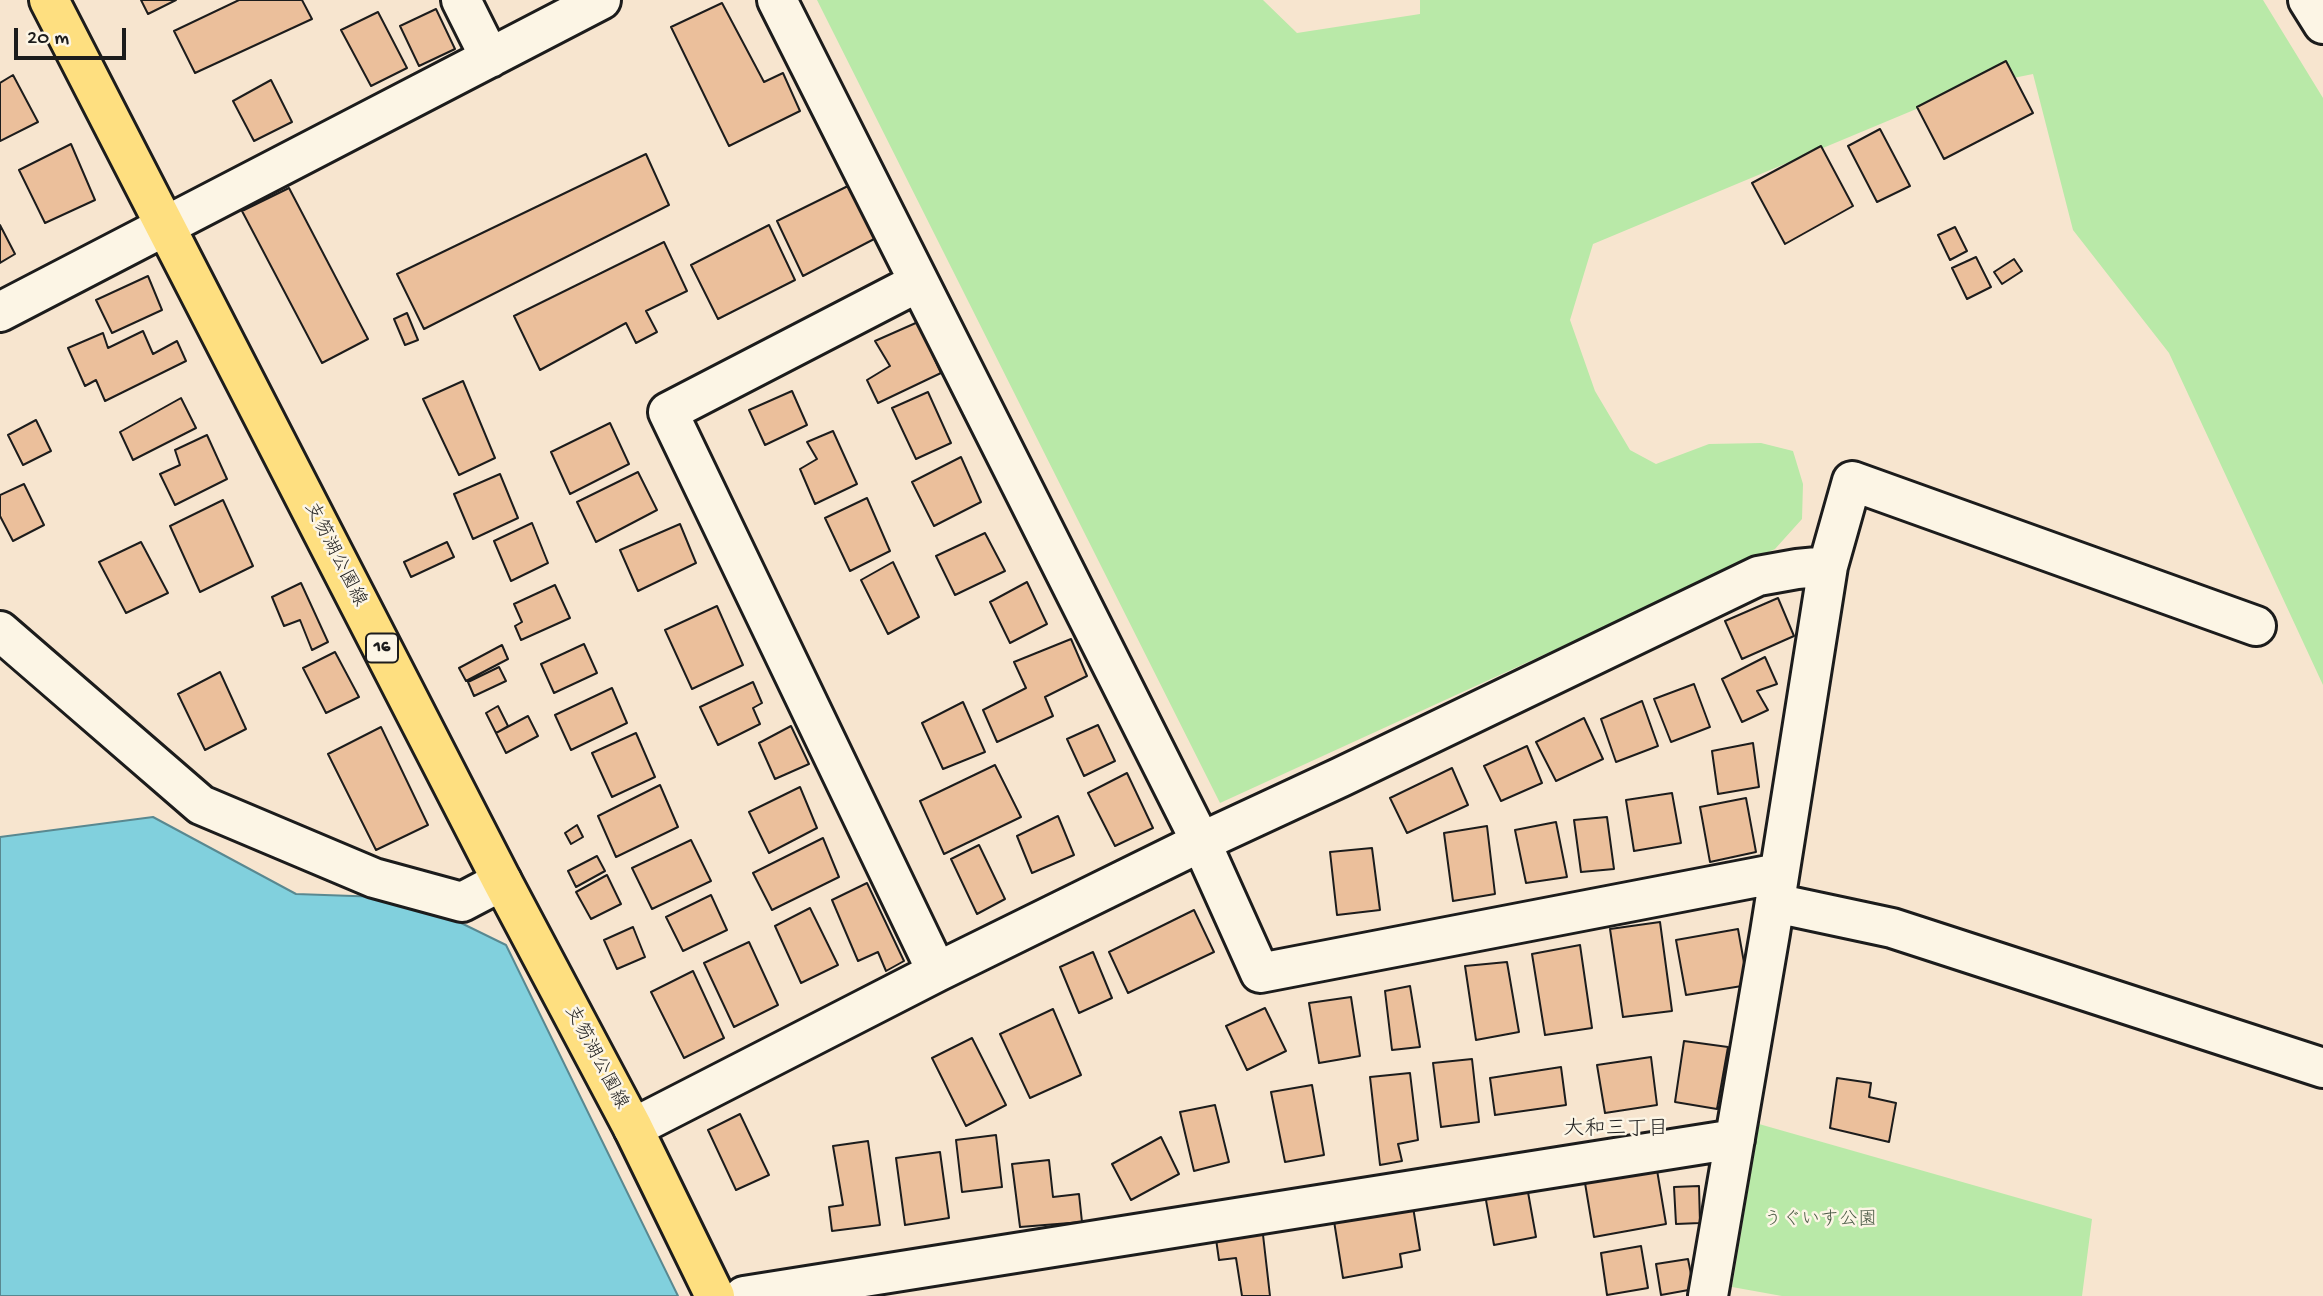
<!DOCTYPE html>
<html>
<head>
<meta charset="utf-8">
<style>
  body { margin:0 }
  #map { position:relative; width:2323px; height:1296px; overflow:hidden; background:#f7e5cf; font-family:"Gochi Hand",sans-serif }
  canvas { display:block }
  .scale { position:absolute; left:14px; top:28px; width:112px; height:32px; box-sizing:border-box; border:4px solid #1c1c1c; border-top:0; padding-left:9px; font-size:21px; line-height:24px; white-space:nowrap; color:#1c1c1c; -webkit-text-stroke:5px #fcf5e5; paint-order:stroke }
</style>
</head>
<body>
<div id="map">
<canvas width="2323" height="1296"></canvas>
<div class="scale">20 m</div>
</div>
<script>
const ctx = document.querySelector('canvas').getContext('2d');
ctx.lineJoin = 'round';
function fillPath(path, color) {
  ctx.fillStyle = color;
  ctx.fill(path, 'evenodd');
}
function stroke(path, color, width, dash) {
  ctx.strokeStyle = color;
  ctx.lineWidth = width;
  ctx.lineCap = dash ? 'butt' : 'round';
  ctx.setLineDash(dash || []);
  ctx.stroke(path);
}
function label(font, color, halo, rows, align = 'center') {
  ctx.font = font + ' "Gochi Hand","Klee One",sans-serif';
  ctx.lineWidth = 5;
  ctx.setLineDash([]);
  ctx.textBaseline = 'middle';
  ctx.strokeStyle = halo;
  ctx.fillStyle = color;
  for (const [text, x, y, turn = 0] of rows) {
    ctx.save();
    ctx.translate(x, y);
    ctx.rotate((+turn || 0) * Math.PI / 180);
    ctx.textAlign = isNaN(turn) ? turn : align;
    if (halo) ctx.strokeText(text, 0, 0);
    ctx.fillText(text, 0, 0);
    ctx.restore();
  }
}
const green = new Path2D(`
  M817 0H1263L1297 33 1420 14V0H2263L2323 98V685L2169 353 2073 230 2033 74 1969 87 1593 244 1570 320 1595 391 1630 450 1656 464 1709 444 1761 443 1793 451 1803 484 1802 519 1775 549 1220 803Z
  M1759 1124 2092 1219 2082 1296H1782L1732 1287Z`);
const water = new Path2D(`
  M153 817 296 894 410 898 506 945 678 1296H0V837Z`);
const building = new Path2D(`
  M141 0H176L148 14Z
  M239 0H302L312 19 195 73 174 31Z
  M722 3 764 82 783 73 800 111 729 146 671 27Z
  M436 9 455 49 419 66 400 26Z
  M378 12 407 68 371 86 341 30Z
  M2006 61 2033 113 1944 159 1917 107Z
  M13 75 38 122 0 141V83Z
  M271 80 292 122 254 141 233 101Z
  M1880 129 1910 186 1877 202 1848 146Z
  M71 144 95 200 45 223 19 170Z
  M1821 146 1853 206 1785 244 1752 183Z
  M646 154 669 205 424 329 397 274Z
  M852 184 878 237 803 276 777 221Z
  M289 188 368 339 322 363 242 211Z
  M0 225 15 254 0 263Z
  M769 225 795 280 718 319 691 265Z
  M1955 227 1967 251 1950 260 1938 235Z
  M664 242 687 291 646 311 657 332 636 343 626 323 540 370 514 316Z
  M1976 257 1991 287 1967 299 1952 268Z
  M2014 259 2022 271 2002 284 1994 272Z
  M148 276 162 310 112 333 96 300Z
  M407 313 418 340 405 345 394 319Z
  M918 322 941 373 878 403 867 380 890 366 875 341Z
  M143 331 153 354 177 341 186 361 105 401 96 380 85 386 68 348 103 333 108 348Z
  M463 381 495 458 459 475 423 399Z
  M792 391 807 425 765 445 749 410Z
  M928 392 951 443 916 459 892 408Z
  M181 398 196 428 133 460 120 432Z
  M36 420 51 451 23 465 8 435Z
  M610 423 629 464 570 494 551 452Z
  M833 431 857 484 815 504 800 469 817 459 807 442Z
  M207 435 227 479 175 505 160 474 180 465 175 450Z
  M961 457 981 502 934 526 912 482Z
  M638 472 657 510 596 542 577 502Z
  M500 474 518 518 473 539 454 494Z
  M24 484 44 525 13 541 0 516V495Z
  M867 498 890 551 850 571 825 518Z
  M223 500 253 566 200 592 170 526Z
  M532 523 548 563 511 581 494 541Z
  M680 524 696 563 638 591 620 550Z
  M985 533 1005 571 955 595 936 556Z
  M141 542 168 593 126 613 99 562Z
  M447 542 454 557 411 577 404 562Z
  M893 562 919 617 888 634 861 580Z
  M1027 582 1047 624 1010 643 990 602Z
  M301 583 328 642 312 650 300 620 284 626 272 597Z
  M555 585 570 618 521 640 515 626 522 622 514 604Z
  M1778 598 1794 636 1742 659 1725 621Z
  M717 606 743 665 692 689 665 630Z
  M1071 639 1087 676 1045 697 1053 716 997 742 983 710 1026 688 1014 662Z
  M584 644 597 673 554 693 541 664Z
  M502 645 508 659 466 681 459 668Z
  M335 652 359 697 326 713 303 668Z
  M1765 657 1777 684 1757 691 1768 710 1742 722 1722 679Z
  M499 667 506 681 474 696 468 682Z
  M220 672 246 729 205 750 178 694Z
  M753 682 762 703 753 708 760 724 718 745 700 707Z
  M1694 684 1710 727 1671 742 1654 699Z
  M612 688 627 723 571 750 555 715Z
  M1642 701 1658 746 1616 762 1601 719Z
  M963 702 985 752 943 769 922 723Z
  M498 706 508 726 496 733 486 713Z
  M528 716 538 736 506 753 496 733Z
  M1584 718 1603 759 1556 781 1536 742Z
  M1098 725 1115 761 1084 776 1067 739Z
  M791 726 809 764 775 779 759 743Z
  M381 727 428 825 376 850 328 754Z
  M636 733 655 777 612 797 592 753Z
  M1753 743 1759 787 1718 794 1712 751Z
  M1527 746 1542 783 1501 801 1484 766Z
  M995 765 1021 817 944 854 920 801Z
  M1452 768 1468 805 1407 833 1390 798Z
  M1127 773 1153 828 1115 846 1088 793Z
  M660 785 678 827 616 857 598 816Z
  M800 787 817 828 769 853 749 812Z
  M1672 793 1681 843 1634 851 1626 800Z
  M1746 798 1756 852 1710 862 1700 807Z
  M1058 816 1074 855 1032 873 1017 836Z
  M1607 817 1614 869 1581 872 1574 820Z
  M1556 822 1567 877 1526 883 1515 830Z
  M577 825 583 837 571 844 565 833Z
  M1487 826 1495 894 1453 901 1444 833Z
  M823 838 839 877 772 910 753 873Z
  M691 840 711 881 652 909 632 868Z
  M979 845 1005 899 977 914 951 859Z
  M1372 848 1380 910 1337 915 1330 852Z
  M597 856 605 871 576 887 568 871Z
  M607 875 621 904 591 919 576 892Z
  M867 883 904 961 886 971 878 952 858 961 832 900Z
  M711 895 727 930 683 951 666 917Z
  M810 908 838 965 801 983 775 926Z
  M1194 910 1214 952 1128 993 1109 952Z
  M1660 922 1672 1011 1623 1017 1610 929Z
  M633 927 645 957 617 969 604 940Z
  M1738 929 1748 985 1686 995 1676 940Z
  M749 942 778 1005 734 1027 704 963Z
  M1580 945 1592 1028 1545 1035 1532 954Z
  M1093 952 1112 998 1079 1013 1060 967Z
  M1507 962 1519 1032 1476 1040 1465 966Z
  M693 971 724 1038 684 1058 651 992Z
  M1410 986 1420 1047 1392 1050 1385 991Z
  M1351 997 1360 1056 1319 1063 1309 1003Z
  M1265 1008 1286 1051 1247 1070 1226 1026Z
  M1053 1009 1081 1075 1030 1098 1000 1034Z
  M972 1038 1006 1105 966 1126 932 1058Z
  M1684 1041 1728 1047 1717 1109 1675 1102Z
  M1651 1057 1657 1105 1605 1113 1597 1065Z
  M1472 1059 1479 1122 1441 1127 1433 1063Z
  M1561 1067 1566 1105 1495 1115 1490 1078Z
  M1410 1073 1418 1140 1398 1144 1402 1161 1380 1165 1370 1077Z
  M1837 1078 1871 1083 1869 1097 1896 1103 1889 1142 1830 1128Z
  M1312 1085 1324 1155 1285 1162 1271 1092Z
  M1215 1105 1229 1162 1194 1171 1180 1112Z
  M740 1114 769 1175 736 1190 708 1130Z
  M996 1135 1002 1187 962 1192 956 1140Z
  M1161 1137 1179 1174 1131 1200 1112 1164Z
  M868 1141 880 1225 832 1231 829 1207 843 1205 833 1146Z
  M940 1152 949 1218 905 1225 896 1158Z
  M1049 1160 1053 1197 1079 1194 1082 1222 1020 1227 1012 1164Z
  M1657 1170 1666 1224 1594 1237 1585 1183Z
  M1526 1181 1536 1237 1494 1245 1484 1189Z
  M1699 1186 1700 1223 1676 1224 1674 1187Z
  M1413 1207 1420 1250 1400 1254 1402 1267 1343 1278 1334 1221Z
  M1262 1226 1270 1296H1242L1236 1258 1219 1260 1215 1232Z
  M1641 1246 1648 1288 1607 1295 1601 1253Z
  M1688 1259 1694 1289 1661 1295 1656 1264Z`);
const minor = new Path2D(`
  M461 0 490 58
  M777 0 1201 842 1260 973 1779 873
  M2308 0 2323 24
  M919 282 668 412 937 972
  M0 312 601 0
  M0 631 201 805 374 878 462 902 502 881
  M1775 903 1892 928 2323 1068
  M633 1128 937 972 1201 842 1341 777 1758 576 1797 569 1828 566
  M744 1296 1735 1139
  M1708 1296 1770 933 1828 566 1852 481 2256 626`);
const major = new Path2D(`
  M49 0 502 881 633 1128 715 1296`);
const shields = [
  [382,648,32]
];
const shieldNames = [
  ["16",382,648]
];
const streetNames = [
  ["支笏湖公園線",334,555,63],
  ["支笏湖公園線",595,1058,62]
];
const parkNames = [
  ["うぐいす公園",1820,1221]
];
const neighbourhoodNames = [
  ["大和三丁目",1616,1131]
];
fillPath(green, '#b9e9a8');
fillPath(water, '#81d0dd');
stroke(water, '#598890', 2);
fillPath(building, '#ebbf9b');
stroke(building, '#1c1c1c', 2);
stroke(minor, '#1c1c1c', 44);
stroke(major, '#1c1c1c', 44);
stroke(minor, '#fcf5e5', 38);
stroke(major, '#fedf80', 38);
for (const [x, y, w] of shields) {
  const box = new Path2D();
  box.roundRect(x - w / 2, y - 14.5, w, 29, 5);
  ctx.fillStyle = '#fcf5e5';
  ctx.fill(box);
  stroke(box, '#1c1c1c', 2);
}
label('bold 18px', '#1c1c1c', null, shieldNames);
label('19px', '#1c1c1c', '#fcf5e5', streetNames);
label('19px', '#4b5a46', '#fcf5e5', parkNames);
label('21px', '#1c1c1c', '#fcf5e5', neighbourhoodNames);
</script>
</body>
</html>
